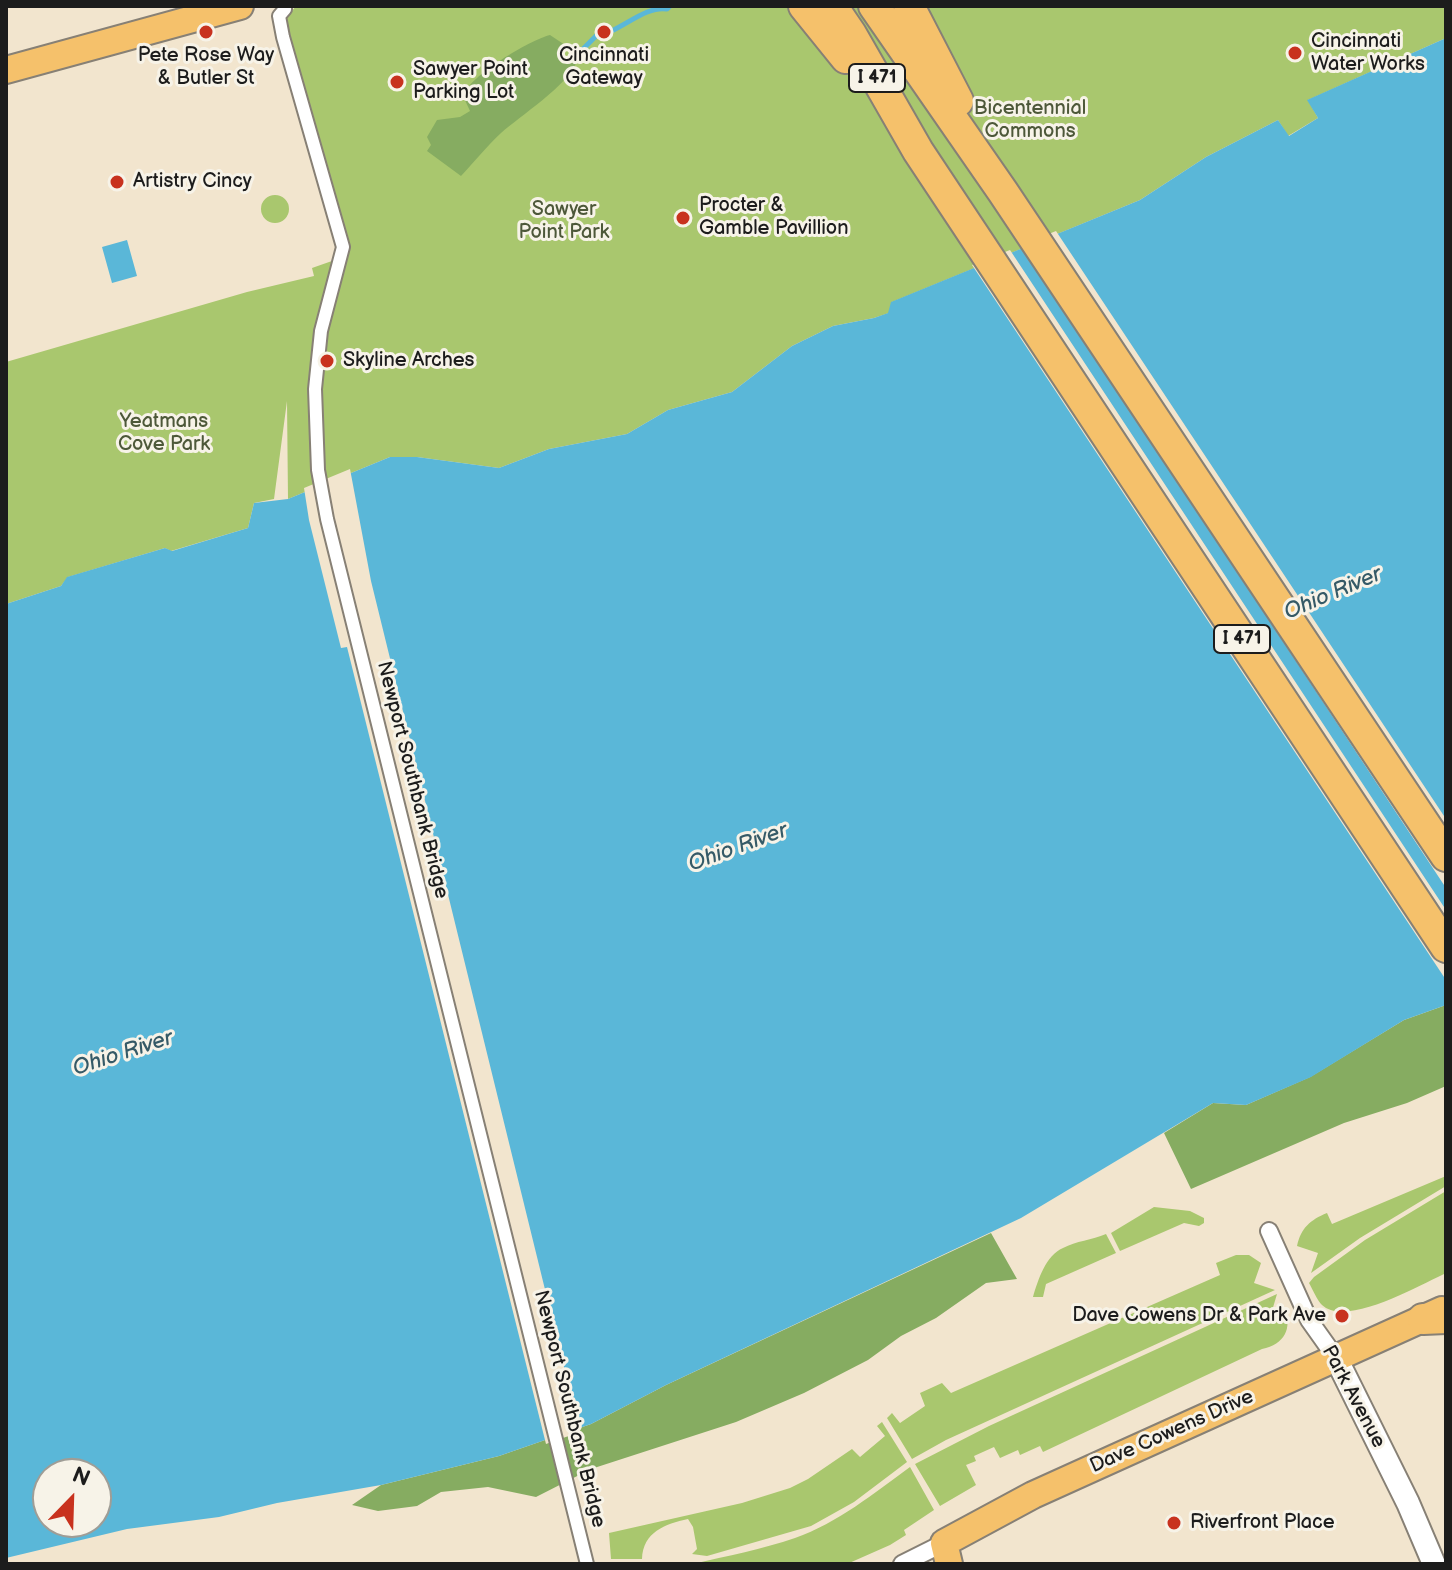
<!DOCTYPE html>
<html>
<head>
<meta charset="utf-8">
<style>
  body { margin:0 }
  #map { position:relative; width:1452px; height:1570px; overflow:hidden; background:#f2e5ce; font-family:"Balsamiq Sans",sans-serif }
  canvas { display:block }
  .frame { position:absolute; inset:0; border:8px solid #1c1c1c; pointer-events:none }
  .north { position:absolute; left:32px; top:1458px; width:80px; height:80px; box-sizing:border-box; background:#f7f3e8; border:2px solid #9f9d96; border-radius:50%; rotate:23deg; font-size:22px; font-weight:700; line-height:32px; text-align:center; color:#1c1c1c }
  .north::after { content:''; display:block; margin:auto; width:28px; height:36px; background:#c8321e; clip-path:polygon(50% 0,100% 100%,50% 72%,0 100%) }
</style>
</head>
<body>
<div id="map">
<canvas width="1452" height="1570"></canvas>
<div class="frame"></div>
<div class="north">N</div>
</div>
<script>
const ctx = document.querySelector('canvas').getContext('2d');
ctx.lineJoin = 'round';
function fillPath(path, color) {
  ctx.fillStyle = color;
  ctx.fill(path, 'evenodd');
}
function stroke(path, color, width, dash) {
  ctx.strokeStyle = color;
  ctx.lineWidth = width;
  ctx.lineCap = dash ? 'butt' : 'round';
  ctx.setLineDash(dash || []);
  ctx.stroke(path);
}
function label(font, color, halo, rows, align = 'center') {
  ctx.font = font + ' "Balsamiq Sans",sans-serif';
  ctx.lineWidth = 6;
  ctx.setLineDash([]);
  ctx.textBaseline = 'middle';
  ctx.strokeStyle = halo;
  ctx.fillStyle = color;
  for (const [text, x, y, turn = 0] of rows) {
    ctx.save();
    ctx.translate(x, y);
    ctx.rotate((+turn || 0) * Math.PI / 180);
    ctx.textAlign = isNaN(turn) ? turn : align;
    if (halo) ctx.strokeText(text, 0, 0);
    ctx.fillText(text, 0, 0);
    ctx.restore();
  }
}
const green = new Path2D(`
  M296 6H1446V38L1308 100 1318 118 1288 136 1278 120 1206 157 1140 200 892 302 889 313 874 318 833 326 792 346 732 392 668 410 627 434 549 449 499 468 417 457H390L288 499 287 401 274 499 254 503 248 528 171 551 165 548 68 577 61 586 6 604V362L247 292 314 276 312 268 349 255 280 26Z
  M261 209a14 14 0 1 1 28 0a14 14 0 1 1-28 0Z
  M1446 1176V1186L1360 1238 1311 1273 1318 1253 1297 1246C1301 1228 1310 1220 1327 1213L1332 1224Z
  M1446 1191V1273C1422 1284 1346 1328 1322 1305 1317 1300 1313 1290 1309 1283L1314 1277 1365 1240Z
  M1154 1207 1190 1211 1204 1218V1223L1199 1226 1184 1223 1120 1251 1111 1233Z
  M1106 1234 1116 1253 1046 1284 1043 1297H1033C1038 1280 1046 1255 1063 1248 1076 1241 1092 1240 1106 1234Z
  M1236 1255H1249L1261 1263 1254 1283 1275 1290 946 1440 912 1459 887 1418 892 1413 900 1423 925 1406 920 1393 942 1383 951 1393 1220 1275 1216 1263Z
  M1277 1294 1269 1321 1285 1308C1292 1329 1285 1344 1262 1349L1043 1452 1040 1446 1020 1455 1018 1450 1000 1458 994 1447 974 1456 976 1461 966 1465 976 1485 940 1506 915 1464 989 1426Z
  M882 1422 907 1462 854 1502 811 1526 707 1556 692 1554 697 1549 693 1527 688 1519C665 1524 643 1532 642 1559H611L609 1533 742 1503 790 1488 808 1479 852 1449 860 1457 885 1436 877 1426Z
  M910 1467 934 1510 904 1530 906 1535 890 1545 847 1564H693C727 1556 763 1549 795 1538 838 1523 874 1493 910 1467Z`);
const forest = new Path2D(`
  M550 35 565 45 564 55 573 59 576 63C569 84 519 117 501 133 487 146 474 162 461 176L427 151 431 145 427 137 437 120 460 117 470 111 463 96C469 76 530 40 550 35Z
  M1446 1005V1086L1407 1103 1344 1123 1191 1189 1164 1133 1213 1103 1246 1105 1310 1077 1404 1020Z
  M991 1233 1017 1279 986 1283 936 1318 901 1336 868 1360 804 1393 736 1422 591 1469 536 1497 488 1487 441 1492 417 1506 378 1511 352 1505 381 1485 499 1456 591 1424 666 1385Z`);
const water = new Path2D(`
  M1446 38V1005L1404 1020 1311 1077 1246 1105 1213 1103 1021 1218 666 1385 591 1424 499 1456 381 1485 277 1503 219 1517 127 1529 6 1558V604L61 586 67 577 165 548 172 551 248 528 254 503 288 499 390 457H417L499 468 549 449 627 434 668 410 732 392 792 346 833 326 874 318 888 313 891 302 1140 200 1206 157 1278 120 1289 136 1318 118 1307 100ZM48 1474H96V1522H48Z
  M127 240 137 276 112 283 102 247Z`);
const pier = new Path2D(`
  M1056 231 1446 819V888L1021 245Z
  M1010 250 1446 910V980L972 265Z
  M350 469 371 581 580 1432 546 1444 347 647 341 648 309 520 304 488Z`);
const stream = new Path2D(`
  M572 51H581L597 35C618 34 644 5 667 9L670 6`);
const pedestrian = new Path2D(`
  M284 6 285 9 279 16 283 37 343 247 321 331 315 389 318 470 327 519 587 1564`);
const minor = new Path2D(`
  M1269 1231 1309 1320 1336 1358
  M902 1564 944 1543`);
const tertiary = new Path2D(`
  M1336 1358 1408 1503 1434 1564`);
const primary = new Path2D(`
  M6 70 240 6
  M949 1564 944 1543 1033 1495 1442 1310`);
const motorway = new Path2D(`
  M804 6 846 58
  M832 6 851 34 918 151 1446 947
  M874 6 1003 192 1446 856
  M909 6 958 101
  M1423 1319 1446 1318`);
const markers = [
  [206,32,8,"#c8321e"],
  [604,32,8,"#c8321e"],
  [1295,53,8,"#c8321e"],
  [397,82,8,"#c8321e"],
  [117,182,8,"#c8321e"],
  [683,218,8,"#c8321e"],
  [327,361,8,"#c8321e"],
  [1342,1316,8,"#c8321e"],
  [1174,1523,8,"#c8321e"]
];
const shields = [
  [877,78,56],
  [1242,639,56]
];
const shieldNames = [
  ["I 471",877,78],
  ["I 471",1242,639]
];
const poiNames = [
  ["Cincinnati",1311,42],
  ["Water Works",1311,65],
  ["Pete Rose Way",206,56,"center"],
  ["& Butler St",206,79,"center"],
  ["Cincinnati",604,56,"center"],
  ["Gateway",604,79,"center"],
  ["Sawyer Point",413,70],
  ["Parking Lot",413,93],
  ["Artistry Cincy",133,182],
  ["Procter &",699,206],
  ["Gamble Pavillion",699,229],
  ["Skyline Arches",343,361],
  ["Dave Cowens Dr & Park Ave",1326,1316,"right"],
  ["Riverfront Place",1190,1523]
];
const parkNames = [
  ["Bicentennial",1030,109],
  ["Commons",1030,132],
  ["Sawyer",564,210],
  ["Point Park",564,233],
  ["Yeatmans",164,422],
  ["Cove Park",164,445]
];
const streetNames = [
  ["Newport Southbank Bridge",412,780,76],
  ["Park Avenue",1353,1397,62],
  ["Newport Southbank Bridge",569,1409,76],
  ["Dave Cowens Drive",1172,1432,-24]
];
const waterNames = [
  ["Ohio River",1333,594,-23],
  ["Ohio River",738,848,-20],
  ["Ohio River",123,1054,-18]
];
fillPath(green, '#a9c76e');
fillPath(forest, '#86ac61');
fillPath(water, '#5ab7d8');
fillPath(pier, '#f2e5ce');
stroke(stream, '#5ab7d8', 5);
stroke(pedestrian, '#878075', 16);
stroke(minor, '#878075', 20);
stroke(tertiary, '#878075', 26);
stroke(primary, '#878075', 30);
stroke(motorway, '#878075', 34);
stroke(pedestrian, '#fff', 12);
stroke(minor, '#fff', 16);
stroke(tertiary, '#fff', 22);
stroke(primary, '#f5c16b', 26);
stroke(motorway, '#f5c16b', 30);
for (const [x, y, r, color] of markers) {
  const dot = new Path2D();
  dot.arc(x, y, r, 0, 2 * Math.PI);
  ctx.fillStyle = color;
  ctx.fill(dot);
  stroke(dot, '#f7f3e8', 3);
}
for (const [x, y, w] of shields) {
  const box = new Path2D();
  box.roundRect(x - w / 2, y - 14, w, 28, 6);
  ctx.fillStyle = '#f7f3e8';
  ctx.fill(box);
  stroke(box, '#1c1c1c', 2);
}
label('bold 18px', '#1c1c1c', null, shieldNames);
label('20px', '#1c1c1c', '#f7f3e8', poiNames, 'left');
label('20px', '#4d5839', '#f7f3e8', parkNames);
label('20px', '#1c1c1c', '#f7f3e8', streetNames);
label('italic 22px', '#355a67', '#f7f3e8', waterNames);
</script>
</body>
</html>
